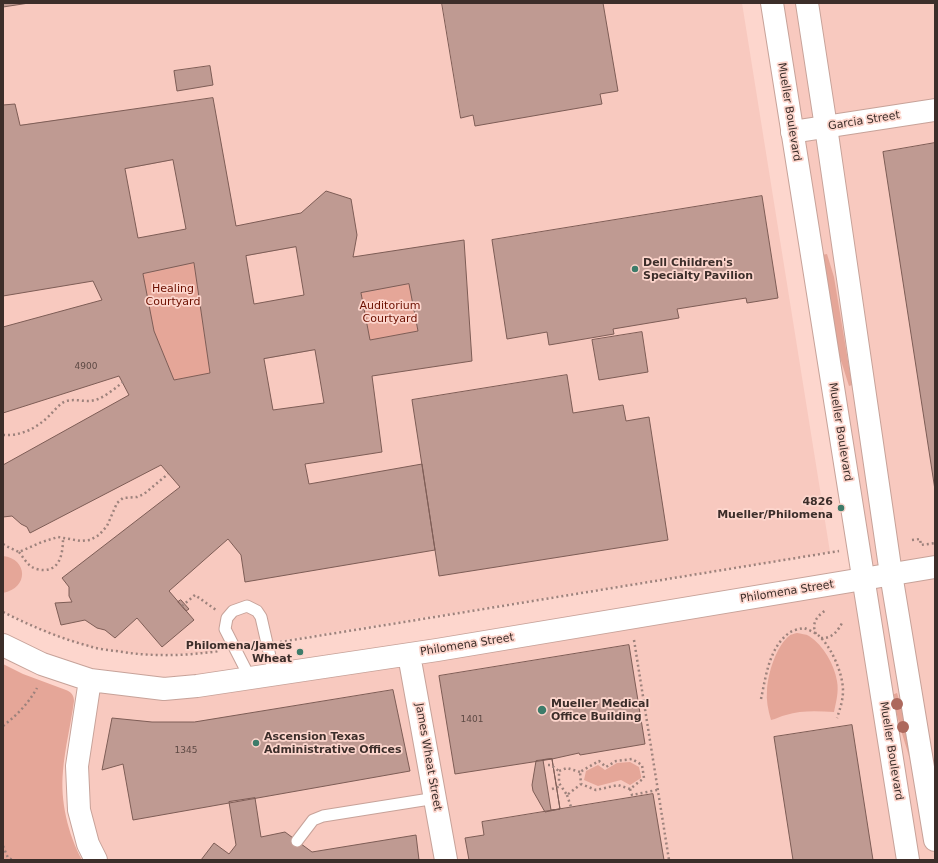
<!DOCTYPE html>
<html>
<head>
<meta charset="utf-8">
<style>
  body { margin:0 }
  #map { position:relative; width:938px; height:863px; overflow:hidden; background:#fdd6cd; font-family:"DejaVu Sans",sans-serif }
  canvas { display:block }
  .frame { position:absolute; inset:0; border:4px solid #3c2e2a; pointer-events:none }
</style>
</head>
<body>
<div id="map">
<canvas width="938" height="863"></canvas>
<div class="frame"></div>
</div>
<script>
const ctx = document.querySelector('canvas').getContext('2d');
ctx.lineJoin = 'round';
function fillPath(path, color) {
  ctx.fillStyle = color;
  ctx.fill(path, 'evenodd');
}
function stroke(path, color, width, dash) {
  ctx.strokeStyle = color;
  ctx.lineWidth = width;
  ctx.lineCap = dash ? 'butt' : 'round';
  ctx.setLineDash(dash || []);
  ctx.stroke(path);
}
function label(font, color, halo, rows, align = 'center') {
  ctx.font = font + ' "DejaVu Sans",sans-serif';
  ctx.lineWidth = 3.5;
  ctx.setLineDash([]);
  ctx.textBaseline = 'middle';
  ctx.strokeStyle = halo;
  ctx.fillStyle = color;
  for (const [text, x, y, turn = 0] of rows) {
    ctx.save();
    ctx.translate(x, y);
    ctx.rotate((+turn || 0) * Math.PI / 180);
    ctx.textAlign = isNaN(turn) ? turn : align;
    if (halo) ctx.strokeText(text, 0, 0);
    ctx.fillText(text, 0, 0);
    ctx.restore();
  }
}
const built = new Path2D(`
  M3 3H742L830 552 820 553V554L202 653 152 655 129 653 90 647 53 635 3 612Z
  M772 3H935V860H96L79 810 90 680 164 689 863 579Z`);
const green = new Path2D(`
  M827 254 834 277 852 385 849 386 838 351 822 255Z
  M194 263 210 373 174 380 154 331 143 274Z
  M409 284 418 331 370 340 361 293Z
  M3 556C28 559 29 588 3 593Z
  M797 633C801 634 806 634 809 636 824 646 834 664 837 681 839 692 836 702 834 712 818 711 801 710 786 715 781 716 776 719 771 720 768 710 766 700 767 690 768 673 776 647 789 636 791 634 794 634 797 633Z
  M3 664 23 674 66 690C71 692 74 695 74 701 71 724 65 747 63 771 60 801 68 834 82 860H3Z
  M897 693 907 726 912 766 900 727 892 695Z
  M630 762 639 767 641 776V778L630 785 621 780 598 786 584 780 586 771 598 765 605 770 617 763Z`);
const building = new Path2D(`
  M3 3H29L3 7Z
  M442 3H603L618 91 600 94 602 104 475 126 473 115 461 118Z
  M210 66 213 85 177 91 174 71Z
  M213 98 236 226 301 213 326 191 351 199 357 235 353 257 464 240 472 361 372 376 382 452 305 464 309 484 422 464 435 550 245 582 241 555 228 539 169 591 194 620 162 647 137 618 115 638 105 630 97 628 85 620 61 625 55 603 72 602 69 596V587L62 578 180 487 161 465 30 533 27 527 21 524 12 516 3 517V465L129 395 119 376 3 413V327L102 300 93 281 3 296V105L15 104 20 125ZM173 160 186 229 138 238 125 169ZM296 247 304 295 254 304 246 256ZM194 263 210 373 174 380 154 331 143 274ZM409 284 418 331 370 340 361 293ZM315 350 324 403 273 410 264 359Z
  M935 143V490L883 152Z
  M762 196 778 298 747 303 746 298 677 309 679 318 613 329 614 334 549 345 547 332 507 339 492 240Z
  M642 332 648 372 599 380 592 340Z
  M567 375 573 413 623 405 626 421 649 417 668 540 439 576 412 400Z
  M181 600 189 609 186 611 178 602Z
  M629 645 645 744 580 755 579 753 552 759 455 774 439 676Z
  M393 690 410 771 133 820 123 764 102 770 112 718 152 722H194Z
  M852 725 873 860H793L774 737Z
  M552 759 560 809 545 812 533 791 532 785 536 761Z
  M552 759 560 809 551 810 543 760Z
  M653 794 664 860H469L465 838 484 835 482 822Z
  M255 798 261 837 285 832 312 852 416 835 419 860H201L214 843 229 854 236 845 229 802Z`);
const path = new Path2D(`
  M3 435C22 436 37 428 50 415 55 410 60 403 66 401 74 399 81 401 88 401 101 401 113 390 123 382
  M912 540 920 539 921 545 935 543
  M3 544 6 546 19 552 42 542 58 537 81 541 90 540 99 535 107 526 117 503 123 498 137 497 144 494 168 474
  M19 552C23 557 26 563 32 567 35 569 40 570 44 570 61 570 63 551 63 538
  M182 606 195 595 216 610
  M3 612C31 626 59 638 89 646 97 649 107 650 116 651 151 657 184 656 220 651
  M816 634C811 623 817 616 826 610
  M821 638C832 639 838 631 843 621
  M634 640 669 860
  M280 642 404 622 839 551
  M761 699C766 676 769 648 789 633 793 630 799 629 804 628 809 630 814 632 818 635 831 646 843 673 843 691 843 700 840 709 837 718
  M3 726C17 715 28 704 37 688
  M548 765H551L559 771
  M580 772 567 768 559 771V783L567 795 581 784
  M552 789 561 786
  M630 789 618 785 596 790 581 784 580 772 599 761 606 767 616 761 632 759 642 765 644 778 630 789 632 795 657 790
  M567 795 571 807
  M3 846 8 858 13 860`);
const service = new Path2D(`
  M250 678 225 629 227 618 233 611 247 606 257 611 261 617 274 674
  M297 841 313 820 323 816 436 798`);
const minor = new Path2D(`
  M792 132 935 110
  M3 645 42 664 90 680 164 689 197 686 437 650 935 567
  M409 655 446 860
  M90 680 77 766 79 810 88 844 96 860`);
const tertiary = new Path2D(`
  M772 3 908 860
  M807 3 826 127 891 574 935 840`);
const trees = [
  [897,704],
  [903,727]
];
const markers = [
  [635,269,4,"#3d7c6a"],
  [841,508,4,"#3d7c6a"],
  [300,652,4,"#3d7c6a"],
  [542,710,5,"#3d7c6a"],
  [256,743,4,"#3d7c6a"]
];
const numberNames = [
  ["4900",86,367],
  ["1401",472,720],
  ["1345",186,751]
];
const streetNames = [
  ["Mueller Boulevard",789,112,81],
  ["Garcia Street",864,121,-9],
  ["Mueller Boulevard",840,432,81],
  ["Philomena Street",787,592,-9],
  ["Philomena Street",467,645,-9],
  ["Mueller Boulevard",891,751,81],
  ["James Wheat Street",428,757,80]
];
const poiNames = [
  ["Dell Children's",643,263],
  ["Specialty Pavilion",643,276],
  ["4826",833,502,"right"],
  ["Mueller/Philomena",833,515,"right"],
  ["Philomena/James",292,646,"right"],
  ["Wheat",292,659,"right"],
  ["Mueller Medical",551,704],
  ["Office Building",551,717],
  ["Ascension Texas",264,737],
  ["Administrative Offices",264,750]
];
const parkNames = [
  ["Healing",173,289],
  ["Courtyard",173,302],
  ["Auditorium",390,306],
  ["Courtyard",390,319]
];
fillPath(built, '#f8c9bf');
fillPath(green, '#e5a698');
fillPath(building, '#bf9a92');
stroke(building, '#7e5d56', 1);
stroke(service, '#c7a299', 13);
stroke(minor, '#c7a299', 24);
stroke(tertiary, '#c7a299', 24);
stroke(path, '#9d827c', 2.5, [2, 3]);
stroke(service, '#fff', 11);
stroke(minor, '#fff', 22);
stroke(tertiary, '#fff', 22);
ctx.fillStyle = '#ad695d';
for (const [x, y] of trees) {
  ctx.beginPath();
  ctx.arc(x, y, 6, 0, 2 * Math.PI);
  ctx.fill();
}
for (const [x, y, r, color] of markers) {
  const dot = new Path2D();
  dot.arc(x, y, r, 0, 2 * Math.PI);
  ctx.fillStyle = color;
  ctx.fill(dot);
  stroke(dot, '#fdd6cd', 1.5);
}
label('9px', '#5d4944', null, numberNames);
label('11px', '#3c2e2a', '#fdd6cd', streetNames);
label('bold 11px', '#3c2e2a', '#fdd6cd', poiNames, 'left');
label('11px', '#6c1001', '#fdd6cd', parkNames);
</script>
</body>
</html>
